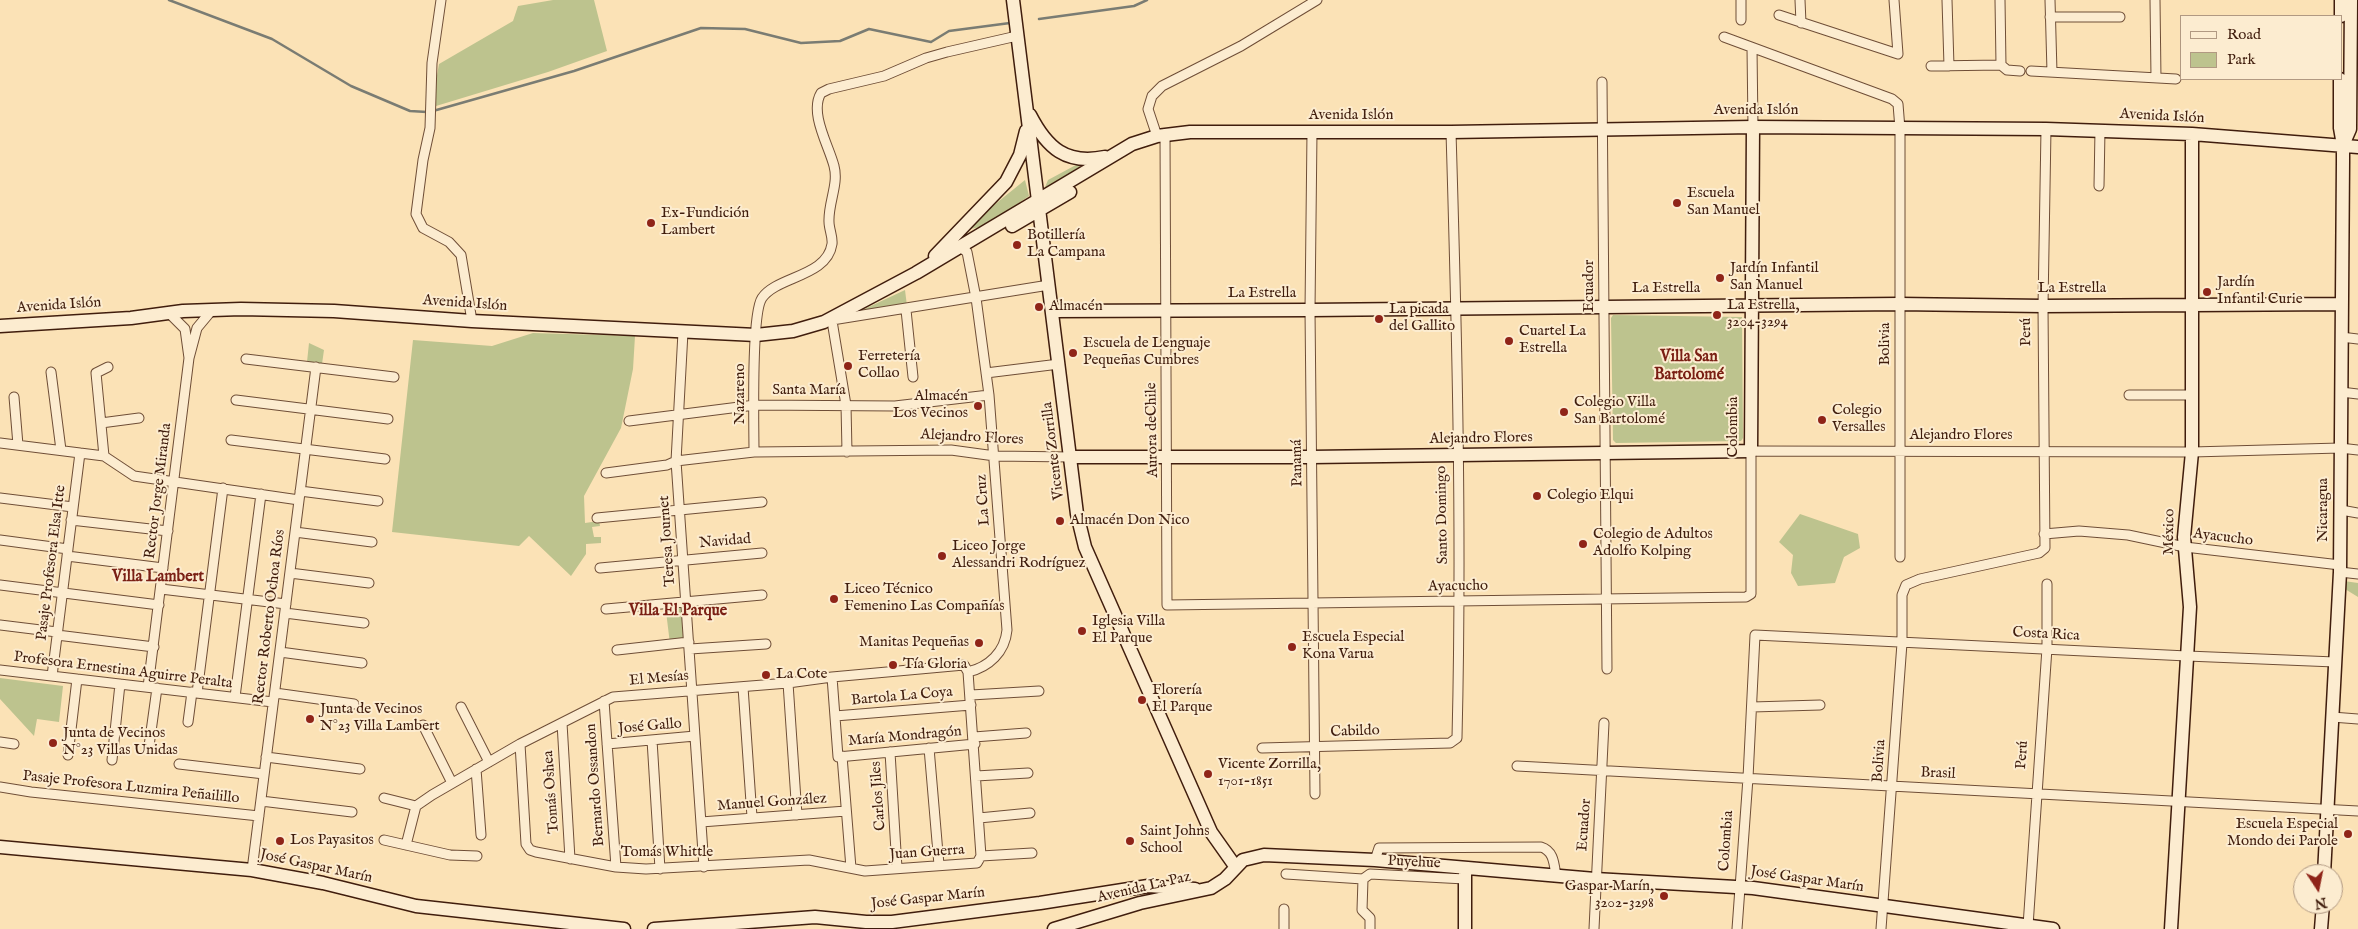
<!DOCTYPE html>
<html>
<head>
<meta charset="utf-8">
<style>
  body { margin:0 }
  #map { position:relative; width:2358px; height:929px; overflow:hidden; background:#fbe2b6; font-family:"IM FELL English",serif }
  canvas { display:block }
  .legend { position:absolute; left:2180px; top:15px; width:162px; height:65px; box-sizing:border-box; background:#fcecd0; border:1px solid #b19982; margin:0; padding:6px 9px; list-style:none; font-size:15px; color:#401d0d }
  .legend li { display:flex; align-items:center; gap:10px; height:25px }
  .legend b { width:25px; border:1px solid #b19982 }
  .north { position:absolute; left:2293px; top:864px; width:50px; height:50px; box-sizing:border-box; background:#fcecd0; border:1px solid #b19982; border-radius:50%; rotate:169deg; font-size:14px; font-weight:700; line-height:20px; text-align:center; color:#401d0d }
  .north::after { content:''; display:block; margin:auto; width:18px; height:22px; background:#8f2418; clip-path:polygon(50% 0,100% 100%,50% 72%,0 100%) }
</style>
</head>
<body>
<div id="map">
<canvas width="2358" height="929"></canvas>
<ul class="legend">
<li><b style="height:6px;background:#fcecd0"></b>Road</li>
<li><b style="height:14px;background:#bdc38e"></b>Park</li>
</ul>
<div class="north">N</div>
</div>
<script>
const ctx = document.querySelector('canvas').getContext('2d');
ctx.lineJoin = 'round';
function fillPath(path, color) {
  ctx.fillStyle = color;
  ctx.fill(path, 'evenodd');
}
function stroke(path, color, width, dash) {
  ctx.strokeStyle = color;
  ctx.lineWidth = width;
  ctx.lineCap = dash ? 'butt' : 'round';
  ctx.setLineDash(dash || []);
  ctx.stroke(path);
}
function label(font, color, halo, rows, align = 'center') {
  ctx.font = font + ' "IM FELL English",serif';
  ctx.lineWidth = 4;
  ctx.setLineDash([]);
  ctx.textBaseline = 'middle';
  ctx.strokeStyle = halo;
  ctx.fillStyle = color;
  for (const [text, x, y, turn = 0] of rows) {
    ctx.save();
    ctx.translate(x, y);
    ctx.rotate((+turn || 0) * Math.PI / 180);
    ctx.textAlign = isNaN(turn) ? turn : align;
    if (halo) ctx.strokeText(text, 0, 0);
    ctx.fillText(text, 0, 0);
    ctx.restore();
  }
}
const green = new Path2D(`
  M553 0H594L607 51 548 72 436 106 434 92 439 64 513 21 518 6Z
  M1086 162 1043 192 1048 180 1074 166Z
  M1025 180 1029 196C1012 207 989 228 969 229L978 218Z
  M905 290 907 306 858 312Z
  M1613 315 1742 317 1743 438 1741 441 1616 443 1613 440 1611 318Z
  M533 333 635 336 633 369 621 428 584 496 585 523 599 521 600 526 592 527 594 537H601V543L586 544V554L571 576 529 536 519 546 392 532 413 340 492 346Z
  M309 343 324 350 322 364 307 362Z
  M1800 514 1858 534 1860 548 1844 557 1835 583 1798 586 1791 573 1793 555 1779 542Z
  M2344 581 2358 583V597L2345 589Z
  M686 600 689 642 670 644 665 603Z
  M0 678 63 686 59 722 37 719 34 736 0 699Z`);
const stream = new Path2D(`
  M169 0 272 39 351 86 410 111 427 112
  M1039 19 1134 6 1147 0
  M433 111 574 71 701 28 745 29 801 43 840 41 869 29 931 42 949 31 1010 23`);
const street = new Path2D(`
  M441 0 432 63 430 128 423 160 416 214 423 228 449 242 461 255 472 321
  M1800 0 1801 23
  M1947 0 1949 66
  M2000 0 2001 65
  M2050 0 2052 72
  M2155 0 2156 78
  M1779 15 1898 54 1894 0
  M2050 17H2120
  M1741 20V0
  M1724 37 1892 99 1898 104 1900 129V557
  M1752 48 1753 127
  M1931 66 2001 65 2007 70 2020 71
  M2031 71 2176 79
  M1602 82 1607 669
  M1312 132 1310 310 1315 794
  M1165 134 1167 605 1746 597 1751 594V451L2192 452 2340 448 2358 450
  M1157 136 1148 109 1152 96 1162 86 1241 46 1317 0
  M2099 186 2100 130
  M960 247 967 252 976 298 989 395 1007 630C1005 652 989 667 968 672
  M906 310 913 377
  M169 313 185 329 189 358
  M832 320 1049 285
  M832 321 846 405 847 452
  M683 332 676 461 704 867
  M2341 337 2358 339
  M246 359 394 377
  M51 372 61 450
  M986 373 1059 364
  M2341 392 2358 394
  M2129 395H2190
  M14 397 18 445
  M236 400 388 419
  M629 421 755 405 895 406 989 395
  M101 423 139 418
  M231 440 385 459
  M0 443 104 456 134 476 299 500
  M754 452C754 426 751 314 762 298 777 276 827 277 832 244 833 237 829 229 829 222 828 203 839 184 834 166 829 146 809 113 821 93L829 89 884 76 926 58 947 52 1017 36
  M104 456 96 373 108 367
  M606 473 667 465 676 461 754 452 951 450 995 456 1071 457
  M300 491 378 501
  M0 498 73 507
  M2341 510 2358 513
  M597 518 762 502
  M71 520 168 531
  M295 532 372 542
  M2044 534 2079 531 2128 535 2185 547 2340 565
  M0 540 68 549
  M67 556 163 568
  M600 568 762 553
  M2340 572 2358 574
  M290 573 369 583
  M0 585 159 605
  M161 589 286 604
  M606 609 762 595
  M285 613 364 623
  M0 625 57 632
  M57 635 154 647
  M690 649 766 644
  M617 650 689 642
  M280 652 362 663
  M0 670 273 702
  M968 672 981 856
  M52 676 80 453
  M832 677 838 757 975 744
  M788 683 797 815
  M148 687 189 358 197 328 212 310
  M743 687 752 817
  M197 693 223 488
  M275 693 354 704
  M971 695 1039 691
  M235 697 261 494
  M604 701 616 867
  M461 707 489 762
  M1752 707 1820 705
  M835 716 971 705
  M2332 717 2358 719
  M188 722 192 692
  M562 723 570 859
  M423 725 452 783
  M974 737 1026 733
  M652 740 660 869
  M0 742 14 744
  M520 744 526 844 530 850 536 852 616 867 646 869 809 860 865 871 977 863 981 856 1032 853
  M607 744 695 736
  M149 746 157 688
  M929 748 939 865
  M1262 748 1450 743 1457 738C1462 536 1457 334 1451 132
  M890 752 897 868
  M68 755 77 679
  M842 756 851 868
  M266 757 360 769
  M112 760 120 684
  M179 764 264 774
  M1517 766 2358 811
  M476 769 481 835
  M976 776 1028 773
  M0 787 31 792 259 816
  M384 798 416 806
  M261 801 352 812
  M979 818 1030 813
  M701 822 846 811
  M384 840 450 855 477 856
  M406 845 416 806 432 795 520 744 613 697 788 683 832 677 964 665 968 672
  M1375 860 1379 848 1541 847C1554 851 1554 864 1556 876
  M252 870 316 367
  M1286 874 1363 879
  M1284 909V929
  M2028 926 2047 648V584
  M1370 929V918L1362 910 1363 879 1370 874 1465 879
  M1594 929 1604 723
  M1737 929 1748 778 1755 635 2187 656 2335 662
  M1881 929 1902 643V595L1906 585 1920 579 2039 553 2045 548 2043 306 2046 129`);
const secondary = new Path2D(`
  M1013 0 1077 514 1085 547 1211 832 1235 866
  M2341 16V0
  M1030 115C1047 148 1066 165 1105 157
  M2343 145 2350 129 2351 0
  M1012 226 1070 192
  M935 256 1006 182 1020 155 1026 131
  M1052 311 1310 310 1899 304 2043 306 2341 304
  M0 326 131 318 183 311 241 309 334 311 472 321 756 335 793 331 824 322 916 273 1132 144 1157 136 1190 132H1451L1753 127 2046 129 2192 134 2358 147
  M1071 457H1311L1751 451 1753 127
  M0 847 252 870 323 883 416 906 624 929
  M2324 874 2340 572 2343 161V145L2340 128V79
  M654 929 815 917 866 922H892L1040 903 1148 886 1195 889
  M1054 929 1140 903 1211 888 1225 879 1243 860 1264 855 1375 860 1595 879 1753 888 2053 929
  M1465 929V868
  M2171 929 2190 607 2184 537 2192 452V134
  M2321 929 2323 904`);
const markers = [
  [1677,203,5,"#8f2418"],
  [651,223,5,"#8f2418"],
  [1017,245,5,"#8f2418"],
  [1720,278,5,"#8f2418"],
  [2207,292,5,"#8f2418"],
  [1039,307,5,"#8f2418"],
  [1717,315,5,"#8f2418"],
  [1379,319,5,"#8f2418"],
  [1509,341,5,"#8f2418"],
  [1073,353,5,"#8f2418"],
  [848,366,5,"#8f2418"],
  [978,406,5,"#8f2418"],
  [1564,412,5,"#8f2418"],
  [1822,420,5,"#8f2418"],
  [1537,496,5,"#8f2418"],
  [1060,521,5,"#8f2418"],
  [1583,544,5,"#8f2418"],
  [942,556,5,"#8f2418"],
  [834,599,5,"#8f2418"],
  [1082,631,5,"#8f2418"],
  [979,643,5,"#8f2418"],
  [1292,647,5,"#8f2418"],
  [893,665,5,"#8f2418"],
  [766,675,5,"#8f2418"],
  [1142,700,5,"#8f2418"],
  [310,719,5,"#8f2418"],
  [53,743,5,"#8f2418"],
  [1208,774,5,"#8f2418"],
  [2348,834,5,"#8f2418"],
  [280,841,5,"#8f2418"],
  [1130,841,5,"#8f2418"],
  [1664,896,5,"#8f2418"]
];
const streetNames = [
  ["Avenida Islón",1756,111],
  ["Avenida Islón",1351,116],
  ["Avenida Islón",2162,117,3],
  ["Ecuador",1590,286,-90],
  ["La Estrella",1666,289],
  ["La Estrella",2072,289],
  ["La Estrella",1262,294],
  ["Avenida Islón",465,304,4],
  ["Avenida Islón",59,306,-4],
  ["Perú",2027,332,-91],
  ["Bolivia",1886,344,-90],
  ["Santa María",809,391],
  ["Nazareno",741,394,-90],
  ["Colombia",1734,427,-90],
  ["Aurora deChile",1153,430,-91],
  ["Alejandro Flores",1961,436],
  ["Alejandro Flores",972,438,3],
  ["Alejandro Flores",1481,439,-1],
  ["Vicente Zorrilla",1054,451,-97],
  ["Panamá",1298,463,-91],
  ["Rector Jorge Miranda",159,491,-83],
  ["La Cruz",984,500,-94],
  ["Nicaragua",2324,510,-90],
  ["Santo Domingo",1443,515,-91],
  ["México",2170,532,-89],
  ["Ayacucho",2223,538,7],
  ["Teresa Journet",668,541,-94],
  ["Navidad",725,542,-5],
  ["Pasaje Profesora Elsa Itte",52,563,-83],
  ["Ayacucho",1458,587,-1],
  ["Rector Roberto Ochoa Ríos",270,617,-83],
  ["Costa Rica",2046,635,3],
  ["Profesora Ernestina Aguirre Peralta",123,671,7],
  ["El Mesías",659,679,-5],
  ["Bartola La Coya",902,697,-5],
  ["José Gallo",650,727,-5],
  ["Cabildo",1355,732,-2],
  ["María Mondragón",905,737,-5],
  ["Perú",2023,755,-86],
  ["Bolivia",1880,761,-86],
  ["Brasil",1938,774,3],
  ["Bernardo Ossandon",596,785,-94],
  ["Pasaje Profesora Luzmira Peñailillo",131,788,6],
  ["Tomás Oshea",552,792,-94],
  ["Carlos Jiles",879,796,-94],
  ["Manuel González",772,803,-4],
  ["Ecuador",1585,825,-86],
  ["Colombia",1727,841,-86],
  ["Tomás Whittle",667,853],
  ["Juan Guerra",927,853,-4],
  ["Puyehue",1414,863,3],
  ["José Gaspar Marín",316,867,12],
  ["José Gaspar Marín",1807,880,8],
  ["Avenida La Paz",1144,888,-13],
  ["José Gaspar Marín",928,899,-6]
];
const poiNames = [
  ["Escuela",1687,194],
  ["San Manuel",1687,211],
  ["Ex-Fundición",661,214],
  ["Lambert",661,231],
  ["Botillería",1027,236],
  ["La Campana",1027,253],
  ["Jardín Infantil",1730,269],
  ["San Manuel",1730,286],
  ["Jardín",2217,283],
  ["Infantil Curie",2217,300],
  ["La Estrella,",1727,306],
  ["3204-3294",1727,323],
  ["Almacén",1049,307],
  ["La picada",1389,310],
  ["del Gallito",1389,327],
  ["Cuartel La",1519,332],
  ["Estrella",1519,349],
  ["Escuela de Lenguaje",1083,344],
  ["Pequeñas Cumbres",1083,361],
  ["Ferretería",858,357],
  ["Collao",858,374],
  ["Almacén",968,397,"right"],
  ["Los Vecinos",968,414,"right"],
  ["Colegio Villa",1574,403],
  ["San Bartolomé",1574,420],
  ["Colegio",1832,411],
  ["Versalles",1832,428],
  ["Colegio Elqui",1547,496],
  ["Almacén Don Nico",1070,521],
  ["Colegio de Adultos",1593,535],
  ["Adolfo Kolping",1593,552],
  ["Liceo Jorge",952,547],
  ["Alessandri Rodríguez",952,564],
  ["Liceo Técnico",844,590],
  ["Femenino Las Compañías",844,607],
  ["Iglesia Villa",1092,622],
  ["El Parque",1092,639],
  ["Escuela Especial",1302,638],
  ["Kona Varua",1302,655],
  ["Manitas Pequeñas",969,643,"right"],
  ["Tía Gloria",903,665],
  ["La Cote",776,675],
  ["Florería",1152,691],
  ["El Parque",1152,708],
  ["Junta de Vecinos",320,710],
  ["N°23 Villa Lambert",320,727],
  ["Junta de Vecinos",63,734],
  ["N°23 Villas Unidas",63,751],
  ["Vicente Zorrilla,",1218,765],
  ["1701-1851",1218,782],
  ["Escuela Especial",2338,825,"right"],
  ["Mondo dei Parole",2338,842,"right"],
  ["Saint Johns",1140,832],
  ["School",1140,849],
  ["Los Payasitos",290,841],
  ["Gaspar Marín,",1654,887,"right"],
  ["3202-3298",1654,904,"right"]
];
const neighbourhoodNames = [
  ["Villa San",1689,358],
  ["Bartolomé",1689,376],
  ["Villa Lambert",158,578],
  ["Villa El Parque",678,612]
];
fillPath(green, '#bdc38e');
stroke(stream, '#7a7c73', 2.5);
stroke(street, '#6f4e37', 11);
stroke(secondary, '#401d0d', 15);
stroke(street, '#fcecd0', 9);
stroke(secondary, '#fcecd0', 12);
for (const [x, y, r, color] of markers) {
  const dot = new Path2D();
  dot.arc(x, y, r, 0, 2 * Math.PI);
  ctx.fillStyle = color;
  ctx.fill(dot);
  stroke(dot, '#fcecd0', 2);
}
label('15px', '#401d0d', '#fcecd0', streetNames);
label('15px', '#401d0d', '#fcecd0', poiNames, 'left');
label('bold 16px', '#7a1f14', '#fcecd0', neighbourhoodNames);
</script>
</body>
</html>
